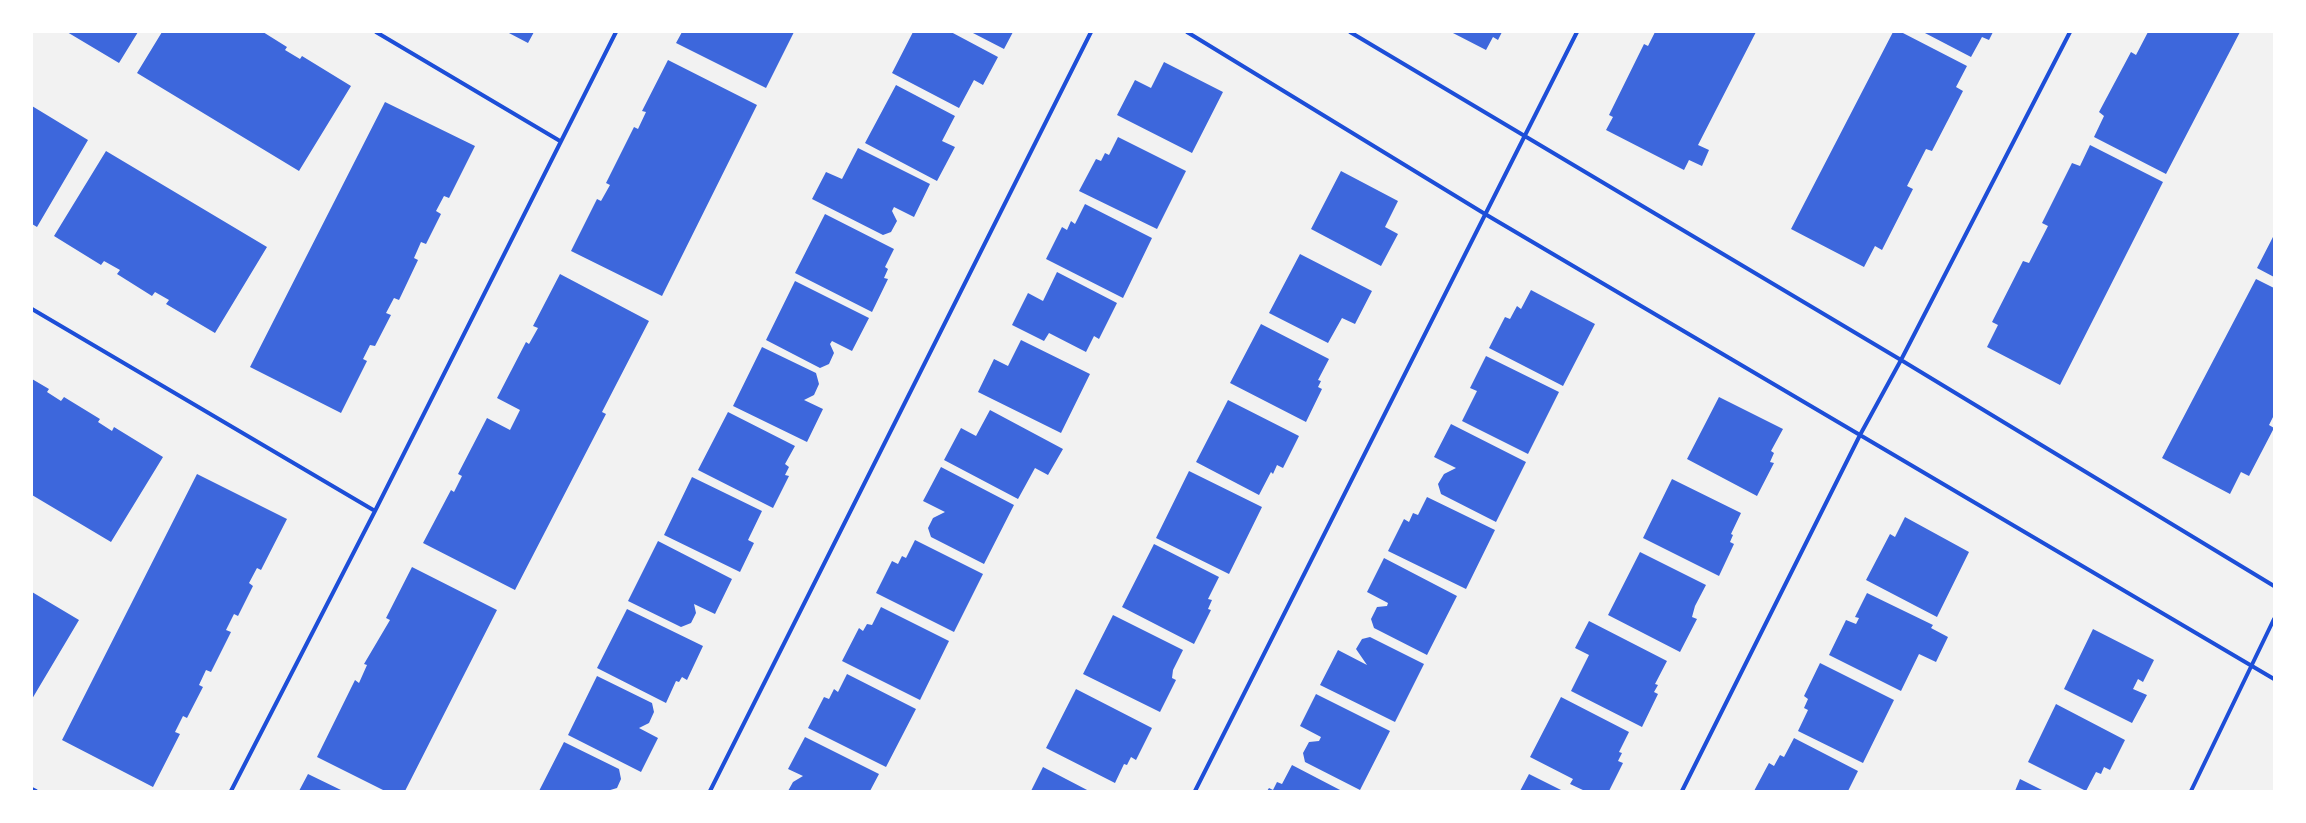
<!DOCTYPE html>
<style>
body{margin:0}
#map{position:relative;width:2306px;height:823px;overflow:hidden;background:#f2f2f2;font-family:Cabin,sans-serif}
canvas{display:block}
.frame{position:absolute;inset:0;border:33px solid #fff;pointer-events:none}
</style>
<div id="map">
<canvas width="2306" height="823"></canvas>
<div class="frame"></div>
</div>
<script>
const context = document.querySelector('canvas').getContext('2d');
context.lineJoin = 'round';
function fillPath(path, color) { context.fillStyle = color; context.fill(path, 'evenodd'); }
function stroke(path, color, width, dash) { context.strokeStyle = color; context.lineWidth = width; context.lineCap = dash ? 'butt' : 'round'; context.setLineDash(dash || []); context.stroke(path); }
const building = new Path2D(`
 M67,32H138L119,63Z
 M162,32H263L287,47L285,50L300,59L302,56L351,86L299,171L137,73Z
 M507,32H534L528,43Z
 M682,32H794L766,88L676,43Z
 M913,32H951L998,57L983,85L974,80L959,108L892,73Z
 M971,32H1013L1004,49Z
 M1451,32H1502L1498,40L1493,37L1486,50Z
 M1655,32H1756L1698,145L1709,150L1702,166L1689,160L1684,170L1606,130L1613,117L1609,115L1644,44L1648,46Z
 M1893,32H1901L1967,66L1956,87L1963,91L1932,151L1926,149L1907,186L1913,189L1882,250L1875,246L1864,267L1791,229Z
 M1923,32H1993L1989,40L1982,37L1971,57Z
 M2148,32H2240L2166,174L2094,137L2104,116L2099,112L2131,52L2136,55Z
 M668,60L757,105L662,296L571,251L597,199L601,201L610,185L606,183L634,127L638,129L646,112L642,111Z
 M1164,62L1223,92L1192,153L1117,115L1135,80L1151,88Z
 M896,85L955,116L942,141L955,147L937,181L865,143Z
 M385,102L475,146L449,198L444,196L436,211L441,214L426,244L421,242L414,258L418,260L399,300L394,298L386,313L391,315L375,346L370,345L363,359L367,361L341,413L250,367Z
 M32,106L88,140L37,227L32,224Z
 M1118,137L1186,171L1157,229L1079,191L1096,159L1101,161L1105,153L1109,155Z
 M2090,145L2163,182L2060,385L1987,347L1998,325L1992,322L2023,261L2029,263L2048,226L2042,223L2072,163L2080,166Z
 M858,148L930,184L914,217L894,207L892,211L897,221L891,232L883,235L812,199L826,172L842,179Z
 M106,151L267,247L215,333L166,304L169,300L155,292L152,296L117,274L120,270L104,261L101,265L54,236Z
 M1341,171L1398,201L1385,227L1398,234L1381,266L1311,229Z
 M1085,204L1152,238L1123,298L1046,259L1062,227L1067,230L1071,221L1075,224Z
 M825,214L894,249L885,267L888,269L884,278L888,279L872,312L795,273Z
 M2274,235V277L2257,268Z
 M1300,254L1372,291L1355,324L1342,318L1328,343L1269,313Z
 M1057,272L1117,303L1099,339L1094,336L1086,352L1049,333L1044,341L1012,325L1028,293L1043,301Z
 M560,274L649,321L602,412L606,414L515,590L423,543L451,490L454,492L462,476L458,474L487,418L510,430L520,410L497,398L526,342L529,344L538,328L533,326Z
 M2256,279L2274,288V415L2269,425L2274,428L2249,476L2241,472L2230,494L2162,458Z
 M795,281L869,318L852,351L832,341L830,344L834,353L829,364L820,368L766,340Z
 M1531,290L1595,324L1563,386L1489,348L1505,317L1510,319L1517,306L1521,309Z
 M1261,324L1329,359L1318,380L1321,381L1318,387L1322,389L1306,422L1230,383Z
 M1021,340L1090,374L1061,433L978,392L994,359L1008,366Z
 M762,347L816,373L819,384L814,395L804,400L823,409L807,442L733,406Z
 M1486,356L1559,392L1528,454L1462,421L1477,391L1470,388Z
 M32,379L49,389L47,392L61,401L64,397L100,419L98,422L112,431L114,427L163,457L111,542L32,495Z
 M1719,397L1783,429L1771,451L1774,453L1770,462L1774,463L1757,496L1687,459Z
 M1228,400L1299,436L1283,468L1277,465L1273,474L1271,472L1259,495L1196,462Z
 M990,410L1063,449L1048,475L1035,468L1018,499L944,460L961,428L976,436Z
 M728,412L795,446L785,464L789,467L785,475L789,476L773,508L698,470Z
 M1451,424L1526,462L1496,522L1441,494L1438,484L1444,474L1456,468L1434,457Z
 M941,467L1014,505L984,564L931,537L928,528L933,518L945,512L923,501Z
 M1189,471L1262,507L1229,574L1156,538Z
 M197,474L287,519L261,570L257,568L249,583L253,586L238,616L234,614L226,630L231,632L211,672L206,670L199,685L203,687L187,718L183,716L175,732L180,734L153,787L62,740Z
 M692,477L762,511L748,540L754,543L740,572L664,535Z
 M1672,479L1741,513L1731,534L1733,535L1730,542L1734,544L1719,576L1643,538Z
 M1427,497L1495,530L1466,589L1388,551L1404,519L1409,522L1413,513L1418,515Z
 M1905,517L1969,552L1937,617L1866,580L1890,534L1895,537Z
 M915,540L983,574L954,632L876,593L892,561L898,564L902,556L906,558Z
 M658,541L732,579L715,614L694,604L696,613L691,623L681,627L628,601Z
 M1154,544L1219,577L1208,599L1212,600L1208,609L1211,610L1194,644L1122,607Z
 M1640,552L1706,585L1695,606L1692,617L1697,619L1680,652L1608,615Z
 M1384,558L1457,596L1427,655L1374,628L1371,619L1377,607L1387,606L1388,603L1367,592Z
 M412,567L497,610L405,791H385L317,757L355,680L359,683L367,665L364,664L390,620L386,618Z
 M32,592L79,620L32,699Z
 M1867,593L1933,625L1931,628L1948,637L1936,662L1919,654L1901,691L1829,655L1846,620L1856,624L1859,618L1855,617Z
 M881,607L949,641L920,700L842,661L859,628L863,631L867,624L872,625Z
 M627,609L703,646L687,680L682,677L679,682L676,681L666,703L597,668Z
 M1113,615L1183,650L1173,670L1172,678L1176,680L1160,712L1083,674Z
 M1589,621L1667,661L1655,684L1658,685L1654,692L1658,694L1642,727L1571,691L1589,655L1575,648Z
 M2093,629L2154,660L2143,682L2138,679L2133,689L2147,695L2132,723L2064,689Z
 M1370,637L1424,664L1395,722L1320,685L1338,650L1367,665L1356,649L1362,639Z
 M1820,663L1894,700L1863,763L1798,731L1808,710L1804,708L1808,699L1804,696Z
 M847,674L916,709L886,767L808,728L824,697L829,699L834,689L838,692Z
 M597,676L652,703L654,712L649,723L639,728L658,738L641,772L568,735Z
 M1076,689L1152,728L1136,760L1131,757L1127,765L1124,764L1115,783L1046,748Z
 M1316,694L1390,731L1360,790L1305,762L1303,753L1309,742L1319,741L1321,737L1300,726Z
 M1561,697L1629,732L1619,752L1622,753L1618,761L1623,763L1609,791H1585L1570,784L1573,779L1530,757Z
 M2056,704L2125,740L2110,770L2104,767L2101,774L2096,772L2086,791L2028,762Z
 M805,737L879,774L870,791H788L793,782L803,776L788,769Z
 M1794,738L1858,771L1848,791H1754L1769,763L1774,766L1780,755L1784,757Z
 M564,742L619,769L621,779L617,788L607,791H539Z
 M1292,765L1342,791H1267L1269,788L1273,790L1277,782L1282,784Z
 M1043,767L1089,791H1031Z
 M308,774L343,791H299Z
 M1529,774L1563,791H1520Z
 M2020,779L2044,791H2015Z`);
const minor = new Path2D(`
 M376,32L560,141
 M1187,32L1485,214L2274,679
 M1350,32L1901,360L2274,586
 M32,309L375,511
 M32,789L36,791
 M231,791L375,511L616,32
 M710,791L1091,32
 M1195,791L1577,32
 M1682,791L1860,435L1901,360L2070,32
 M2191,791L2274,619`);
fillPath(building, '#3d67dc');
stroke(minor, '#1d4ed8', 4);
</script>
